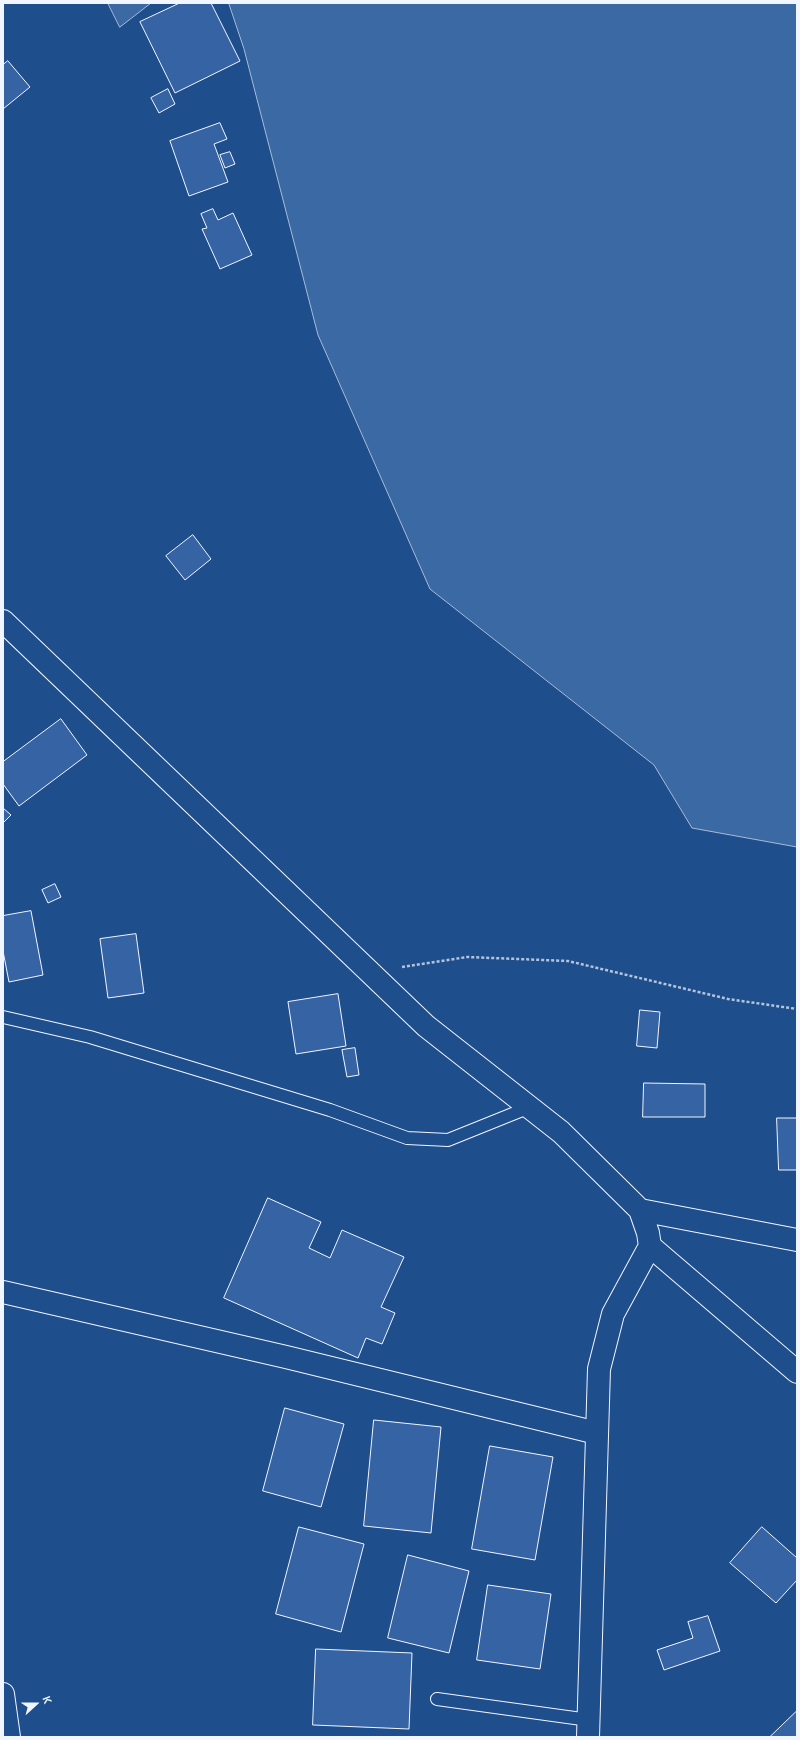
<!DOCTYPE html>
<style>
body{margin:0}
#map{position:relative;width:800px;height:1740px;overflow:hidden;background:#1f4e8c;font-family:Cabin,sans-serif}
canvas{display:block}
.frame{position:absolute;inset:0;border:4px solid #f2f6ff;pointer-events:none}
.north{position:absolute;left:16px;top:1684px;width:40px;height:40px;-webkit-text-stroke:3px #1f4e8c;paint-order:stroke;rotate:69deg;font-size:11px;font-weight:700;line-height:16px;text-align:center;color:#f2f6ff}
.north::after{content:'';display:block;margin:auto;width:14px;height:18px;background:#f2f6ff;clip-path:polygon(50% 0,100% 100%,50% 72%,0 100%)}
</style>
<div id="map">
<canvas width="800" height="1740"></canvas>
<div class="frame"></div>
<div class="north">K</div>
</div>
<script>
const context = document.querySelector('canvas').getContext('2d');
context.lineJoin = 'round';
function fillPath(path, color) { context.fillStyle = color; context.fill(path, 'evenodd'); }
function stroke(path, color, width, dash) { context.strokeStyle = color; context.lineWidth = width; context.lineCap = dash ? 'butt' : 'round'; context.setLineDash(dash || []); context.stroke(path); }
const water = new Path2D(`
 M108,3H151L120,27Z
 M229,3H797V847L692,828L654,765L430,589L318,335L244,49Z`);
const building = new Path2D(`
 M180,3H211L240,61L175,93L140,22Z
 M8,61L30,87L3,109V65Z
 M168,89L175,104L159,113L151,98Z
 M220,123L227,139L214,144L228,182L189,196L170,141Z
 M230,152L235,164L225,168L220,155Z
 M213,209L218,220L233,213L252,255L220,269L202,229L207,228L201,214Z
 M193,535L211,559L185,580L166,556Z
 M61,719L87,755L19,806L3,784V762Z
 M3,808L11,815L3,823Z
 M55,884L61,897L48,903L42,890Z
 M31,911L43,975L9,982L3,951V916Z
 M136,934L144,993L108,998L100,939Z
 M338,994L346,1046L296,1054L288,1002Z
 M640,1010L660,1012L657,1048L637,1046Z
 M355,1048L359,1075L347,1077L342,1050Z
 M644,1083L705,1084V1117H643Z
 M777,1118H797V1170H779Z
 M268,1198L321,1222L309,1248L330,1258L342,1230L404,1257L381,1307L395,1313L382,1344L366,1338L358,1358L224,1298Z
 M285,1408L344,1424L321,1507L263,1491Z
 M374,1420L441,1427L431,1533L364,1526Z
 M490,1446L553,1457L535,1560L472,1549Z
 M299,1527L364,1544L341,1632L276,1614Z
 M762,1527L797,1558V1580L776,1603L730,1563Z
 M408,1555L469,1571L449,1653L388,1638Z
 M488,1585L551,1594L540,1669L477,1660Z
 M708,1616L720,1651L664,1670L657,1650L693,1638L688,1622Z
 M316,1649L412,1653L409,1729L313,1725Z
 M797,1711V1737H770Z`);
const path = new Path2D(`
 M402,967L467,957L568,961L728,999L797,1009`);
const service = new Path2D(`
 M3,1017L90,1037L330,1110L407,1138L448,1140L530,1107
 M437,1699L589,1720`);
const minor = new Path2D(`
 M650,1246L797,1372
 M3,1292L286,1357L597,1433
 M3,1694L9,1737`);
const tertiary = new Path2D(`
 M3,621L426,1026L561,1132L640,1210L797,1240
 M588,1737L599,1369L613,1314L650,1246L648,1233L640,1210`);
fillPath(water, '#3b69a3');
stroke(water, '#a8bbd7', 1);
fillPath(building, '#3563a3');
stroke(building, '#f2f6ff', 1);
stroke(service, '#f2f6ff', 14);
stroke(minor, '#f2f6ff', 24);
stroke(tertiary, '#f2f6ff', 24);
stroke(path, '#b3c4dc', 2.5, [3, 2]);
stroke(service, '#1f4e8c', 12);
stroke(minor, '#1f4e8c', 22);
stroke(tertiary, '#1f4e8c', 22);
</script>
